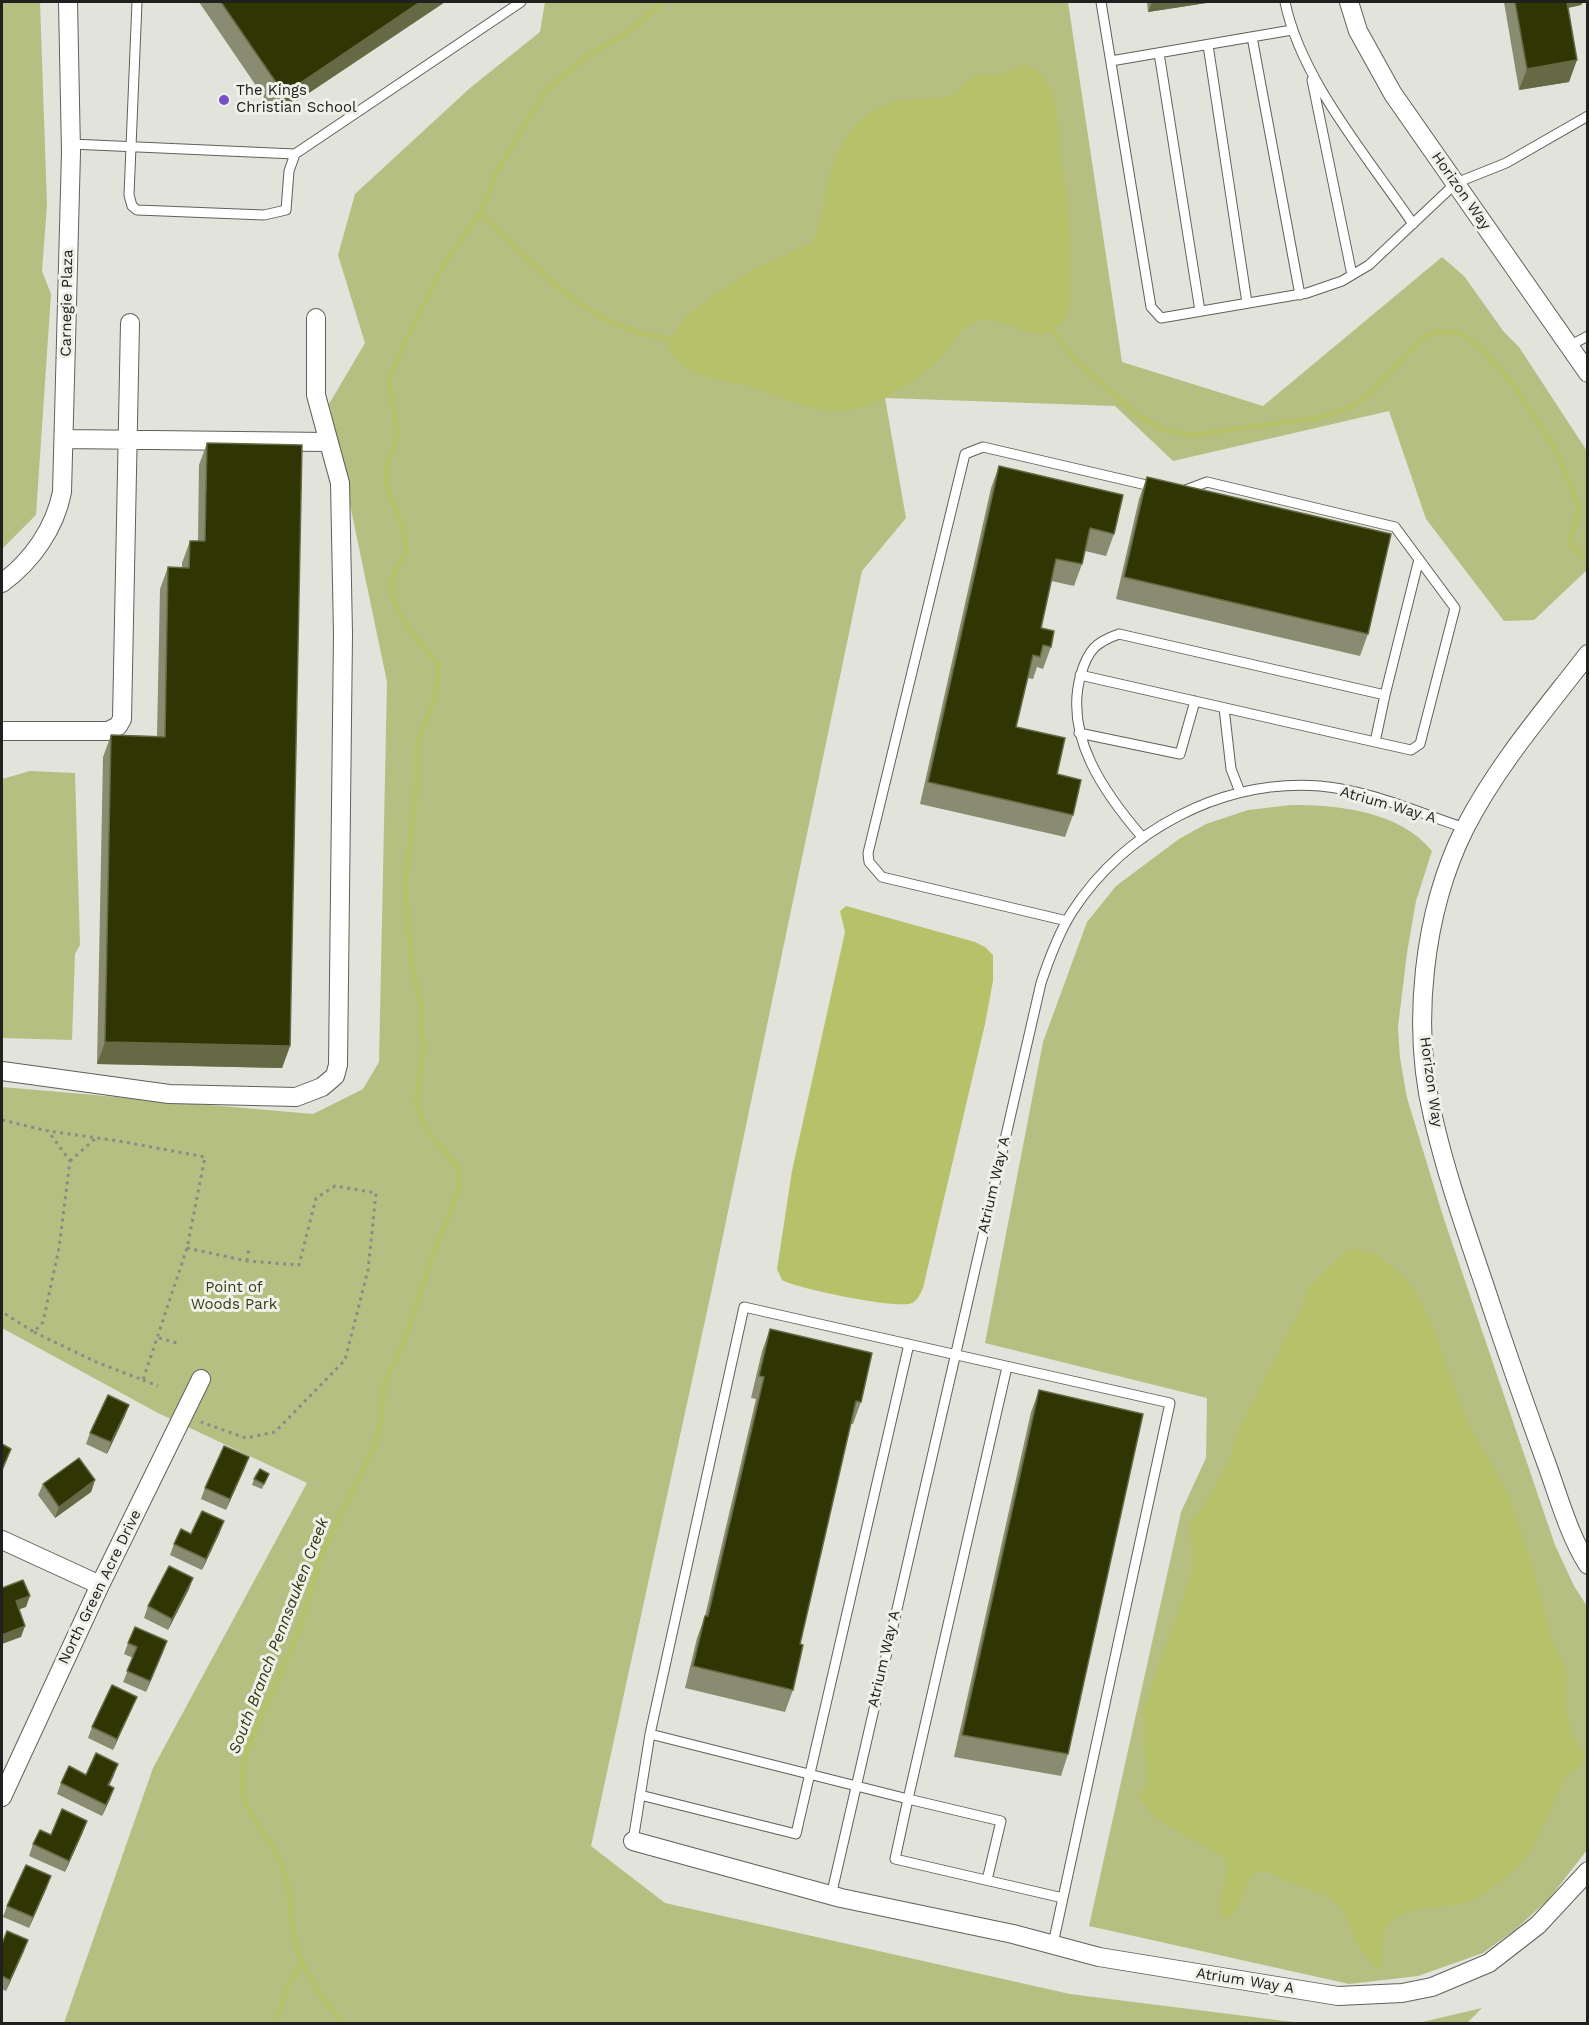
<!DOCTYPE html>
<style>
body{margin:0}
#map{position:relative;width:1589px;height:2025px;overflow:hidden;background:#e2e3db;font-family:"Work Sans",sans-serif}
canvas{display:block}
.frame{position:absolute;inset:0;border:3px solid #20211e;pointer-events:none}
</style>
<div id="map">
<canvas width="1589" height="2025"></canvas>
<div class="frame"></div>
</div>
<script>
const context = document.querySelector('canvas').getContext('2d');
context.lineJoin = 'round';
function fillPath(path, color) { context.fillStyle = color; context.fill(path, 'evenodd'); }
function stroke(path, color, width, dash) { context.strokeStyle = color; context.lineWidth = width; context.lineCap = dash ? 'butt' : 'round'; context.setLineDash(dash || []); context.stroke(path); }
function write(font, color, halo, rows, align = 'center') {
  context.font = font + ' "Work Sans",sans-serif'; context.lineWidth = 6; context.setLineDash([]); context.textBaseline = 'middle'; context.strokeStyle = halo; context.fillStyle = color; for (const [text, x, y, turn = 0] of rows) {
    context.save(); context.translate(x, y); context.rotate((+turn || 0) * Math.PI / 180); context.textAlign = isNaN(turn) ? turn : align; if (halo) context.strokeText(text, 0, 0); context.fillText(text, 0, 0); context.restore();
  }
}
const green = new Path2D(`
 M2,2H40L47,205L42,271L51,294L36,515L2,549Z
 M545,2H1068L1122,362L1263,406L1442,257L1464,276L1504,332L1519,347L1587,451V570L1534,620L1504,621L1426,519L1389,411L1173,461L1115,406L885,398L906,518L862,571L711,1293L591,1846L665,1903L1070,1994L1301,2023H64L153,1768L307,1483L158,1413L2,1328V1087L313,1114L363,1089L379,1062L387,682L329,404L365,343L338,255L355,194L470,88L540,32Z
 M30,771L75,773L80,945L75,954L72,1040L2,1038V779Z
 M1291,805C1338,805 1400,811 1432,851L1416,901L1407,953L1398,1027L1400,1058L1407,1098L1443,1216L1555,1545L1574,1586L1587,1606V1850L1549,1899L1516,1929L1483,1953L1418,1976L1349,1984L1089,1926L1181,1512L1206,1458L1207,1398L985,1343L1043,1042L1087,922L1116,886L1179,839L1206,824L1248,810Z
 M1482,2008L1467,2023H1418Z`);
const water = new Path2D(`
 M1023,65C1053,68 1059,115 1059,140C1060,160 1065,179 1067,199C1070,224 1070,250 1070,276C1070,290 1073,308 1064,320C1039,356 1003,308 972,323C957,330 947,355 932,366C897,393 859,420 813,408C785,401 759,387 730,382C710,379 671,368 668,344L684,318L717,293L756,268L811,243C825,222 823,191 832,168C842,137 864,108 897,101C913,98 931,101 948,96C961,92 966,80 976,74L998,76Z
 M846,906L975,942L985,947L993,955V981L985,1024L923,1288C920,1294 918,1300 912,1303C899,1310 795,1288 782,1280L777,1269L792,1171L845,932L840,911Z
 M1356,1249L1376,1254L1404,1277L1413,1288L1431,1322L1467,1421L1508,1493L1534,1570L1551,1637L1567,1672L1566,1713L1574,1739L1585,1754L1580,1767L1567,1774L1532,1850C1516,1870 1496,1889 1472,1900C1448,1911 1405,1902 1388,1925C1381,1935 1383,1953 1382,1966L1376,1968L1356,1943L1345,1913L1328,1896L1288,1882L1267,1871C1237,1870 1249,1915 1224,1919C1211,1903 1232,1877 1225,1858L1156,1819L1139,1797L1147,1783L1143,1710L1191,1575L1193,1552L1189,1529L1191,1521L1204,1505L1229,1460L1239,1428L1303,1305L1308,1288L1332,1264L1348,1251Z`);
const stream = new Path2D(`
 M480,213C541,269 587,332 675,339
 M1049,326L1075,360L1140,417L1167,431L1194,435L1321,417L1351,407L1373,390L1422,338L1435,332L1460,333L1477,344L1513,384L1554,447L1578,504L1577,517L1569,543L1588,562
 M275,2024L287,1987L301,1963
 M343,2024C323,1998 302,1973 295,1941C289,1915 292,1889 281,1864C261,1818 230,1810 247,1750L299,1631L322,1553L374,1447L381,1421L384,1384L403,1344L432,1256L459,1190L458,1167L427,1131L416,1104L424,1044L421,1028L422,1008L412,967L407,917L406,878L417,781V746L435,696L439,672L438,664C421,644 391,614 392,586C392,573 401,561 407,551L403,528L386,483L387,464L393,450L397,432L389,380L403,346L445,262L480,213L496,173L544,93L585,57L627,33L663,2`);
const path = new Path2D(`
 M2,1120L48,1131L70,1161L59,1248L43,1322L34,1332L2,1312
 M70,1161L96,1138
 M187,1248L247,1261L299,1265L316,1198L335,1186L376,1193L368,1270L345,1360L275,1432L246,1438L201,1422
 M247,1261L249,1248
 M34,1332L96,1362L143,1380L187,1248L205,1157L119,1141L48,1131
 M159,1338L177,1343
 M143,1380L158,1386`);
const lane = new Path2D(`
 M137,2L129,195L132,206L137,210L264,215L286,210L289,171L295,154L521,2
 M1101,2L1151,307L1161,318L1307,293L1342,281L1369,265L1456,183L1506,163L1588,116
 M1285,2C1301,80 1368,157 1413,224
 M1252,37L1300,295
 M1208,45L1247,303
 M1159,53L1200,311
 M1111,61L1292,30
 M1312,80L1352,275
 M71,144L295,154
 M1569,346L1588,336
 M1183,491L1207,482L1395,527L1455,608L1420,744L1411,750L1375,742
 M1080,675L1375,742L1385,695L1119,634C1096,642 1088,650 1081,674C1063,735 1104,793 1143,838
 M1385,695L1419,559
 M1224,708L1231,769L1240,792
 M1079,733L1180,754L1195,701
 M1067,921L882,877L869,862L868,853L965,454L983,447L1155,487
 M650,1734L744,1307L1170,1403L1053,1944
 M640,1795L796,1834L909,1344
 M633,1841L650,1734L908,1799L1007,1367
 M987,1880L1001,1821L908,1799L895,1859L1063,1898
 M831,1896L1041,983C1049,959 1058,934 1072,912C1125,830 1222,779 1320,786C1369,790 1419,813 1465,828`);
const street = new Path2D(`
 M1349,2L1358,31L1393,94L1588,373
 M64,439L327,442
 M2,583C32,561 55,528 62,492L71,152L68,2
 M1588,654C1545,710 1497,765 1465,828C1423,912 1411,1026 1433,1117C1448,1183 1472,1247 1493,1311C1510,1362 1528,1413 1547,1465C1559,1498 1569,1535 1588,1565
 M2,731H108L118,726L122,719L130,323
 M2,1071L169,1094L296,1097L322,1087L335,1076L338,1065L343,634L340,483L316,395V318
 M2,1540L100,1585
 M2,1797L100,1585L201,1379
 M633,1841L841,1898L1013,1934L1099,1957L1338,1996L1402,1993L1432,1987L1489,1963L1538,1925L1588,1871`);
const wall = new Path2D(`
 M199,2H445L276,115Z
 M1147,2H1213L1148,12Z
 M1504,2H1583L1581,5L1568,8L1569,82L1519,90Z
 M207,443L290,1046L282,1068L97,1064L103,757L111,735L157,736L160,589L168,567L182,568V563L190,541H198L199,465Z
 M999,466L1114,534L1106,556L1085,551L1082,564L1074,586L1051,581L1041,628L1051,647L1043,669L1037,667L1033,679L1027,678L1016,727L1057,774L1073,815L1065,837L920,804L991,488Z
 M1147,477L1368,634L1360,656L1116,599L1139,499Z
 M770,1329L861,1402L853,1424H851L800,1644L793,1690L785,1712L685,1688L697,1638L705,1616L756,1399L751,1398L762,1351Z
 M1039,1390L1068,1754L1061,1776L954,1757L1031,1412Z
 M129,1405L107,1454L86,1444L90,1433Z
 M249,1457L226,1510L201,1499L205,1488Z
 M269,1474L262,1489L252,1485L254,1479Z
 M95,1480L91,1492L55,1518L38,1495L43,1484Z
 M220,1532L202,1570L170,1555L174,1544L191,1534Z
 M193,1578L189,1589L168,1630L144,1618L148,1606Z
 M128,1643L163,1652L146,1692L123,1682L133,1658L124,1654Z
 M132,1708L113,1750L88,1738L92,1727Z
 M86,1775H114L109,1786L110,1799L102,1816L57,1794L61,1783Z
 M83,1832L65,1872L29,1856L33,1844Z
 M47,1887L29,1928L3,1917L7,1906Z
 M2,1944L24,1951L6,1991L2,1989Z`);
const shadedWall = new Path2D(`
 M420,2H445L276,115L284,94Z
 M1152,2H1213L1148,12Z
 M1559,2H1583L1581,5L1557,10Z
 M1577,60L1569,82L1519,90L1527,69Z
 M105,1042L290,1046L282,1068L97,1064Z
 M129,1405L125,1416L107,1454L111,1442Z
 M11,1449L7,1460L2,1472V1469Z
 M249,1457L245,1468L226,1510L230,1499Z
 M95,1480L91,1492L55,1518L59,1507Z
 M224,1521L220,1532L202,1570L206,1559Z
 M193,1578L189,1589L168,1630L172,1619Z
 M30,1596L26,1607L12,1612L16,1601Z
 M25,1626L21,1637L2,1644V1635Z
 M167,1641L163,1652L146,1692L150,1681Z
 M137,1697L132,1708L113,1750L117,1739Z
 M118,1764L114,1775L104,1796L108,1785Z
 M114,1788L110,1799L102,1816L106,1805Z
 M87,1821L83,1832L65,1872L69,1861Z
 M51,1876L47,1887L29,1928L33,1917Z
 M28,1940L24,1951L6,1991L10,1980Z`);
const building = new Path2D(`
 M221,2H420L284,94Z
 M1515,2H1567L1577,60L1527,69Z
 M207,443L302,445L290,1046L105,1042L111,735L165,737L168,567L189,568L190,541H205Z
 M999,466L1123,495L1114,534L1090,528L1082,564L1056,559L1041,628L1054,631L1051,647L1043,645L1040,657L1033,655L1016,727L1065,738L1057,774L1081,780L1073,815L928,782Z
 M1147,477L1391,534L1368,634L1124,577Z
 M770,1329L872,1353L861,1402L856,1401L800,1644L803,1645L793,1690L693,1666L705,1616H708L764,1377L759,1376Z
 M1039,1390L1143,1414L1068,1754L962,1735Z
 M108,1395L129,1405L111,1442L90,1433Z
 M2,1444L11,1449L2,1469Z
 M224,1446L249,1457L230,1499L205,1488Z
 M79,1458L95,1480L59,1507L43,1484Z
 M260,1469L269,1474L264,1484L254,1479Z
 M202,1511L224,1521L206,1559L174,1544L181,1529L191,1534Z
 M169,1566L193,1578L172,1619L148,1606Z
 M23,1580L30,1596L16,1601L25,1626L2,1635V1588Z
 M135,1627L167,1641L150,1681L127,1671L137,1647L128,1643Z
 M112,1685L137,1697L117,1739L92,1727Z
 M96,1753L118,1764L108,1785L114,1788L106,1805L61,1783L69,1766L86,1775Z
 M62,1809L87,1821L69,1861L33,1844L40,1830L51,1835Z
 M26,1865L51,1876L33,1917L7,1906Z
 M7,1931L28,1940L10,1980L2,1976V1944Z`);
const markers = [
 [224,100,6,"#774fc7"]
];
const poiNames = [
 ["The Kings",236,91],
 ["Christian School",236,108]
];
const streetNames = [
 ["Horizon Way",1461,191,55],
 ["Carnegie Plaza",67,303,-89],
 ["Atrium Way A",1388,805,16],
 ["Horizon Way",1431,1082,82],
 ["Atrium Way A",994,1185,-77],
 ["North Green Acre Drive",100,1587,-64],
 ["Atrium Way A",884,1659,-77],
 ["Atrium Way A",1245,1981,9]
];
const parkNames = [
 ["Point of",234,1288],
 ["Woods Park",234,1305]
];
const waterNames = [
 ["South Branch Pennsauken Creek",279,1636,-69]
];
fillPath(green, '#b6bf82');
fillPath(water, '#b6c16a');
stroke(stream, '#b6c16a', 5);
stroke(lane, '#60615a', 11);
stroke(street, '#60615a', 20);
stroke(path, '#8b8c86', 3, [3, 4.5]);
stroke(lane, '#fff', 9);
stroke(street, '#fff', 18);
fillPath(wall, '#898c70');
fillPath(shadedWall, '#656944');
fillPath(building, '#303504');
stroke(building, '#656944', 1.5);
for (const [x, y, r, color] of markers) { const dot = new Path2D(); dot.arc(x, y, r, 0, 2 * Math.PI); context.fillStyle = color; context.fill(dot); stroke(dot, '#eff1e9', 2); }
write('15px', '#20211e', '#eff1e9', poiNames, 'left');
write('15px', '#20211e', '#eff1e9', streetNames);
write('15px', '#363b16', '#eff1e9', parkNames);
write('italic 16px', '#323611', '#eff1e9', waterNames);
</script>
